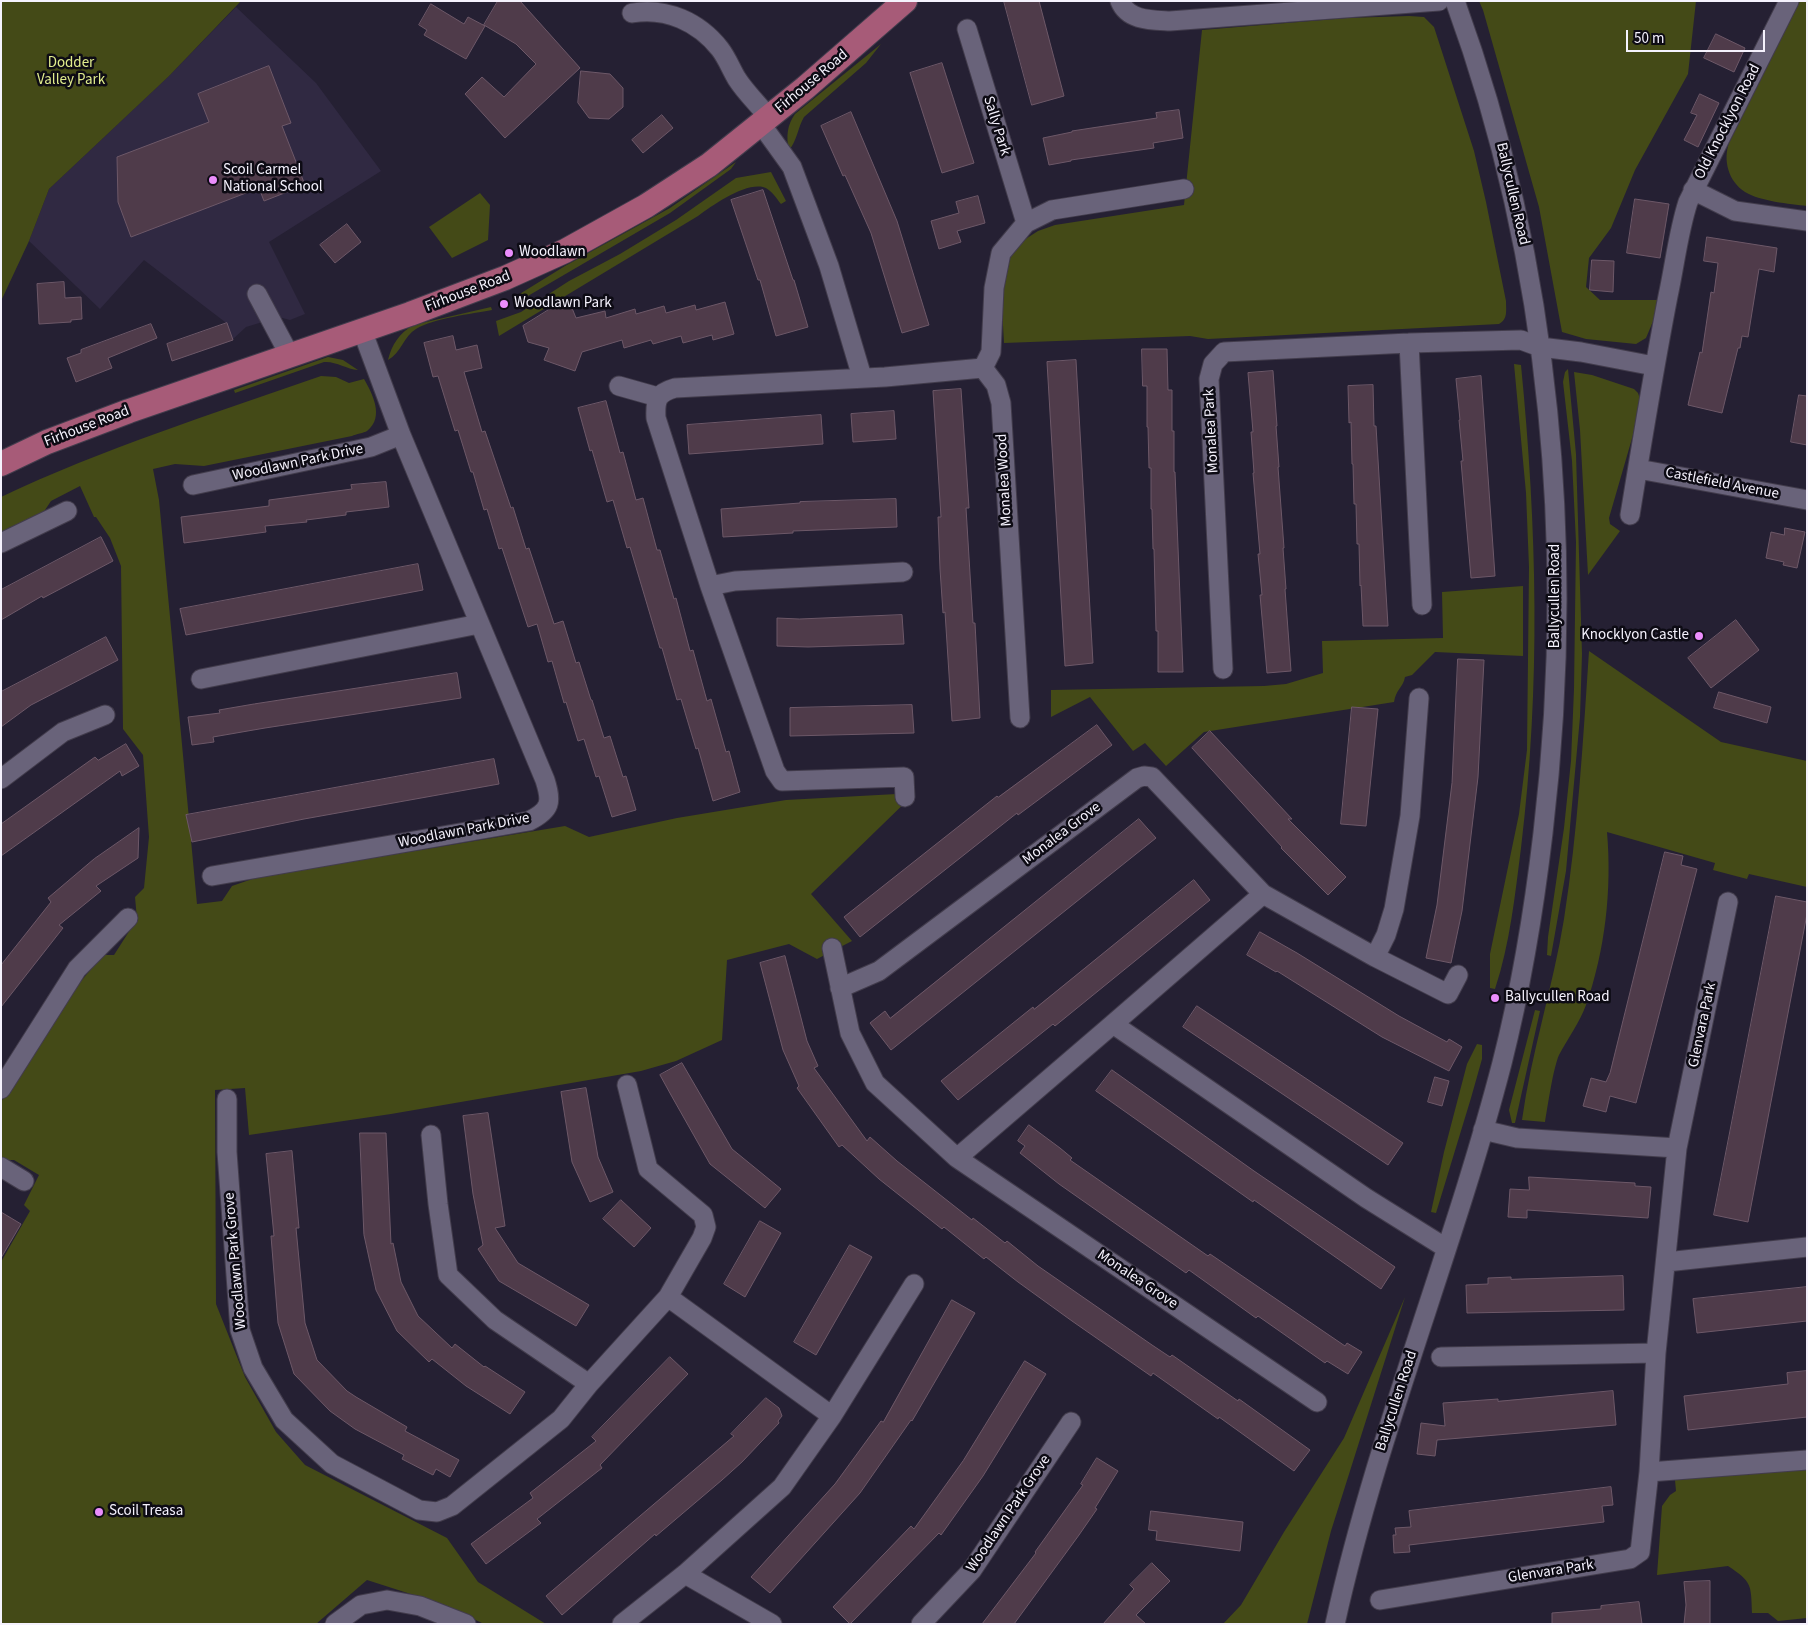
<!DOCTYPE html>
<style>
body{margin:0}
#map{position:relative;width:1808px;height:1625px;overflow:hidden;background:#252033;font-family:"Source Sans 3",sans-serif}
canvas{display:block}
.frame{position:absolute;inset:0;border:2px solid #f5f2fd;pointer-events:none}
.scale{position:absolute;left:1626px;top:30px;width:139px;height:22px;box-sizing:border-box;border:2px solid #f5f2fd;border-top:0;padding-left:6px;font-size:15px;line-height:18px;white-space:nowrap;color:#f5f2fd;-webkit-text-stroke:4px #0d0b14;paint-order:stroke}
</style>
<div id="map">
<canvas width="1808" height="1625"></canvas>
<div class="frame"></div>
<div class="scale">50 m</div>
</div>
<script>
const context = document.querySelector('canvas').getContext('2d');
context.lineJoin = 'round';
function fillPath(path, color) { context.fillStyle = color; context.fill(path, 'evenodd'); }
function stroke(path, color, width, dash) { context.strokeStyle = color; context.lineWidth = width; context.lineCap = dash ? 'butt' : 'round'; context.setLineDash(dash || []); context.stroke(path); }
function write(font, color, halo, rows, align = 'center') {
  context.font = font + ' "Source Sans 3",sans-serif'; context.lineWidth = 5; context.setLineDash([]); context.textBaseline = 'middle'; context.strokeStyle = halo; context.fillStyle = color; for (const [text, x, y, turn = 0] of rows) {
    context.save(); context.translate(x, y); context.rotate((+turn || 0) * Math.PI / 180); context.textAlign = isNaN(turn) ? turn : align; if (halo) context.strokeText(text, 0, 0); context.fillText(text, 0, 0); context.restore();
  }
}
const built = new Path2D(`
 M236,7L316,83L381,171L269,242L305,314L290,320L279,317L246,327L232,340L225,322L144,260L100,309L29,241L49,189L169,76Z`);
const green = new Path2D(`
 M1,1H241L169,76L49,189L29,241L1,301Z
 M1479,1H1696L1688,74L1635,170L1611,228L1589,258L1586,287L1600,300H1662L1646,338L1636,344L1586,339L1562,332L1539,207L1483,10Z
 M1800,1H1807V206C1790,204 1759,201 1745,192C1728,181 1723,160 1729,143Z
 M1409,16L1424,17L1434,27L1474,151L1486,202L1506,301C1506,311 1508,319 1499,324L1208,339L1190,336L1004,343L1001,291L1006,260L1024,240L1038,231L1055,225L1184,205L1202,30L1347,18Z
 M881,44L866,63L804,117C798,127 797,141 789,150C786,137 787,125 795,114Z
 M736,162L731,169L670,213L521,300L518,295L565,266L670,208Z
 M771,172L786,201L781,204C776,198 771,189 763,187C744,183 713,205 698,216L499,336L496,321L521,312L569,281L620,254L676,220L736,178Z
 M480,193L490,205L488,240L452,258L429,227Z
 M491,307L492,310C472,314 434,318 416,329C404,336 401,353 388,360C392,344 399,334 413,325Z
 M328,357L343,360L358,370C346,369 336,361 324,362L235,393L234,390Z
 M1514,364L1521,365C1537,528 1541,685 1521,848C1515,895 1510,944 1495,989L1490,988V954L1519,814L1527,750L1529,567L1526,493Z
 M1568,369L1576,454L1582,654L1580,717L1566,871L1551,956L1547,955L1548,937L1564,828L1571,761L1574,689L1576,542L1572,461L1563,382L1565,372Z
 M1574,372L1592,375L1634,389L1638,393L1640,399L1633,435L1609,518L1610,524L1620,531L1588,575L1580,430Z
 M321,376L336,377L349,383L364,379C372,393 385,417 367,431C364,433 356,434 352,436L204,466L175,464L153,469L159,500L197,904L222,901L232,886L258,877L565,826L589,837L677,818L786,800L915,793L811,894L852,941L817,959L789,944L727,960L722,1040L676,1061L641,1071L391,1114L249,1135L245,1088L215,1090L216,1304L245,1377L276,1432L305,1465L447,1538L478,1582L546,1624H484L445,1605L367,1580L316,1624H1V1262L30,1211L24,1205L39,1175L14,1160H4L1,1158V1102L18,1073L76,987L103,955H114L137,919L135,897L144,888L149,837L143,755L123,729L121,566L110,538L96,517H94L80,486L51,501L45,510L39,515L1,534V497C104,448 213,414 321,376Z
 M1523,586V656L1435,652L1412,675L1405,677C1403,688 1396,689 1394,702L1204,732L1166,766L1145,743L1133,751L1090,697L1051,717V690L1264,686L1286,684L1323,673L1322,641L1443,638L1442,592Z
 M1589,651L1721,742L1807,761V887L1749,874L1747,879L1713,870L1715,863L1607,832C1612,890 1605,950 1586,1005C1580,1022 1568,1038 1559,1055C1553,1069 1548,1105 1545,1122L1522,1120C1531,1053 1553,987 1564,919C1578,830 1583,741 1589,651Z
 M1535,1010L1540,1011L1515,1123H1512L1509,1110Z
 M1477,1044L1482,1045V1059L1471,1098L1436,1213L1431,1212L1444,1152L1467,1064Z
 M1405,1297L1331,1531L1307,1624H1223L1241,1605L1284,1532L1344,1438Z
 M1807,1468V1618L1778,1621L1768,1613H1752C1751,1584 1752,1582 1728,1566L1657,1575L1662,1506L1670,1495L1676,1491L1675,1480Z`);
const building = new Path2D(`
 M498,1H520L580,68L505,138L465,94L482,77L504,97L536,64L516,44L484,25Z
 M1004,1H1039L1064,96L1032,105Z
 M431,4L464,24L468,17L485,26L466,59L424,35L427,30L419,25Z
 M1716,34L1745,48L1734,72L1704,58Z
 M942,63L974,163L942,173L910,73Z
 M269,66L291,123L282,126L305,185L264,201L259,188L131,237L118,202L117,157L209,122L198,94Z
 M581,71L610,74L623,88V107L609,119L589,118L578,103Z
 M1700,94L1719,103L1698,147L1684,140L1697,115L1691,113Z
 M1179,110L1183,138L1153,143L1154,148L1071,160V161L1049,165L1043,138L1072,132V131L1157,118L1156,113Z
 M851,112L897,221L929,325L902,333L871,233L845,175L843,176L821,126Z
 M662,115L673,128L643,153L632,140Z
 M763,190L793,280H794L808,327L776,336L760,280H758L731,200Z
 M978,196L985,223L957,231L961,242L939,249L931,221L959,213L956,202Z
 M1635,199L1669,204L1660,258L1627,253Z
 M347,224L361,242L335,263L320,245Z
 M1707,237L1777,248L1774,272L1759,269L1748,337L1742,336L1740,348H1738L1722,413L1688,405L1700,352L1702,353L1711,292L1714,293L1718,263L1704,261Z
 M1592,260L1614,261L1613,292L1590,290Z
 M64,282L65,298L81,297L82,319L71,320V322L39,324L37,284Z
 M568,298L576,318L605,311L606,318L635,309L636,314L664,306L666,313L695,305L696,310L725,302L734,334L713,340L712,335L683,343L681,336L653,344L651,340L624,348L622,340L582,352L575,371L544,360L549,348L528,342L523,326Z
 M227,323L233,340L172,361L167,344Z
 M151,324L157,338L108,358L112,368L76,382L67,358L81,353V350Z
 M453,336L456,350L477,345L482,368L464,372L482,432L485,431L511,508L513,507L526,549L529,548L554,624L563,621L576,663L579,662L591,700H592L604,738L610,736L623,777L626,776L636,810L612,817L599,776L596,777L584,739L578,741L566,702L564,703L552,661L548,662L537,624L528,627L502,548L499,549L487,509L484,510L473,472H471L458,430L455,431L438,376L433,377L424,343Z
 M1142,349H1167L1168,390H1172V431H1174V472H1175L1183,672H1158V631H1156L1154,549H1153L1152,509H1151V468H1149L1148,427H1147V386H1143Z
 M1076,360L1093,663L1065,666L1047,362Z
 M1273,371L1277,426H1276L1279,467H1278L1284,548H1283L1286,589H1285L1291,671L1267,673L1260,595H1262L1258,554H1260L1253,473H1254L1251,432H1253L1248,373Z
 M1481,376L1495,576L1471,578L1461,461H1463L1459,420H1460L1456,379Z
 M1373,385L1374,426H1376L1388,626H1363L1361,585L1360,586L1359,544H1357L1356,504H1354L1353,464H1352L1351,422L1349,423L1348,386Z
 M961,389L969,508H966L973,623H975L980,718L952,721L945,612L943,613L940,569L938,517H941L933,391Z
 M1799,395L1807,396V445L1791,442Z
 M606,401L620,453L623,452L636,500L643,498L657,550H660L674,599L676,598L690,651L693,650L707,701L711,699L726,752L729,751L740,792L713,801L698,748L696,749L681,699L677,700L662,648H660L630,547L627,548L613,500L607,502L592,450L590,451L578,408Z
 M894,411L896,439L853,442L851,414Z
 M821,415L823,444L689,454L687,425Z
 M386,482L389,507L346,512V515L306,520L307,522L265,526L266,532L184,543L181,517L269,506V500L352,489L351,485Z
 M896,499L897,527L793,531V533L723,537L721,509L800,503V502Z
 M1785,528L1805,532L1797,568L1783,565L1784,562L1766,558L1771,532L1784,535Z
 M101,537L113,561L43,598L42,596L1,620V590Z
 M418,564L423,590L186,635L180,609Z
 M902,615L904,644L808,647L777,646V618L799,619Z
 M1736,620L1759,650L1711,688L1688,658Z
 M106,637L118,660L31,705L1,727V692Z
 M1458,659L1484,660L1478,777L1462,911L1451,963L1426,958L1437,905L1452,783Z
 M457,673L461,698L265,728L213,737L214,742L192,745L188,717L220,713L219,710L254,704Z
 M1719,692L1771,707L1767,723L1714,708Z
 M912,705L914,733L790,736V708Z
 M1352,707L1378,709L1366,826L1341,824Z
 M1097,725L1112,745L1018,815L1017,813L860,937L844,917L997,796L998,797Z
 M1210,731L1292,819H1288L1346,877L1328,895L1281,848L1282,847L1192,748Z
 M126,744L139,766L122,776L120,771L1,856V824L95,757L98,760Z
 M494,759L499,784L304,819L192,842L186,815Z
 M1139,819L1156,838L891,1050L870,1023L885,1011L890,1018Z
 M139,828L138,858L96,886L101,891L59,925L63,928L1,1007V965L51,902L48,898L94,859Z
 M1665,852L1683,856L1681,865L1697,869L1636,1103L1610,1096L1606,1112L1583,1106L1591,1078L1606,1082L1610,1073Z
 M1194,880L1210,900L1055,1026L1053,1024L958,1100L941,1081L1033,1007L1034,1009Z
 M1776,896L1807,902V914L1748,1222L1714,1215Z
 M1260,932L1297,953L1399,1016L1447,1042L1449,1039L1462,1047L1449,1071L1382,1037L1277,971L1276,972L1247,955Z
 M785,956L807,1041L818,1066L814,1068L867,1141L870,1137L897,1161L972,1220L973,1218L1005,1243L1007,1241L1038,1266L1152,1345L1170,1357L1172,1355L1238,1401L1239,1399L1310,1450L1294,1471L1219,1417L1218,1419L1153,1373L1151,1376L1072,1321L1018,1282L986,1257L984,1259L944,1227L942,1229L879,1179L842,1145L839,1147L797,1088L799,1086L783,1050L760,963Z
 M1197,1006L1403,1143L1388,1165L1183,1027Z
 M682,1063L732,1149L781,1189L765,1208L710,1164L671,1095L660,1075Z
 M1112,1070L1254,1171L1395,1267L1381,1289L1254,1200L1253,1202L1096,1091Z
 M1435,1077L1449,1081L1442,1106L1428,1102Z
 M586,1088L598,1157L613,1192L590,1202L572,1162L561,1092Z
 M488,1113L505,1226L495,1228L518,1263L589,1305L576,1326L499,1281L478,1249L483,1245L473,1194L463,1116Z
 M1029,1125L1060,1148L1072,1158L1070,1160L1208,1256L1210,1254L1345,1346L1347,1343L1362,1352L1348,1374L1327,1361L1325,1363L1258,1316L1256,1318L1189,1270L1186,1273L1059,1184L1020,1153L1025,1146L1018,1141Z
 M360,1133H386L391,1244L393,1243L401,1282L418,1316L452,1348L455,1344L484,1367L485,1366L525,1392L510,1414L466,1386L432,1359L429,1362L397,1331L376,1290L364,1235Z
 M292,1151L299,1228H296L305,1323L317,1360L347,1391L356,1397L407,1427L405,1431L459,1460L450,1477L436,1469L433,1475L402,1459L404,1455L355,1429L330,1411L294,1374L278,1323L271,1236H274L266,1154Z
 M1529,1177L1635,1183V1186L1651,1187L1648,1218L1527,1210V1218L1508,1217L1510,1189L1529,1190Z
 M621,1200L651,1228L634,1247L603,1219Z
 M1,1212L21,1224L1,1258Z
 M760,1221L781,1233L745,1297L724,1284Z
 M850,1245L872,1257L816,1355L794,1342Z
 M1623,1276L1624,1310L1467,1313L1466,1285L1488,1284V1278L1511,1277V1279Z
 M1807,1287V1321L1697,1333L1693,1299Z
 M952,1300L975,1313L912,1421L911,1420L860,1493L770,1593L751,1577L835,1484L881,1421L883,1422Z
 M670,1357L688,1374L600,1465L602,1468L537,1519L541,1523L486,1564L471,1544L533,1498L530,1493L596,1441L592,1437Z
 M1025,1361L1046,1374L983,1476L941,1535L939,1533L850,1624L833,1607L911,1526L914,1529L963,1461Z
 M1807,1371V1417L1688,1430L1684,1396L1788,1384L1787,1373Z
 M1613,1391L1616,1425L1437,1440L1435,1456L1417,1454L1421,1423L1445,1426L1443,1403L1498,1399V1401Z
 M766,1398L779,1408L782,1416L778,1421L779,1423L742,1462L722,1480L656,1536L655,1534L562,1615L546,1596L734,1436L731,1434Z
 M1097,1458L1118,1471L1095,1508L1097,1509L1079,1535L1014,1624H982L1036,1553L1035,1552L1083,1485L1081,1484Z
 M1611,1487L1613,1505L1602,1506L1604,1522L1409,1545L1410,1552L1394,1553L1393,1535H1396L1395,1528L1411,1527L1409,1511Z
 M1151,1511L1243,1522L1240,1551L1156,1540L1157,1531L1149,1530Z
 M1152,1563L1170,1581L1136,1615L1146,1624H1103L1134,1589L1130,1585Z
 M1710,1581V1624H1684L1686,1605L1684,1582Z
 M1639,1602L1642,1624H1552V1613L1601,1609V1606Z`);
const minor = new Path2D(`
 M1120,1C1128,21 1152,20 1170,21L1439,1
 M632,13C666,7 699,22 720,49C727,58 731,69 737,79C746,93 759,105 769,118
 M967,29L1026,223
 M761,124L792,167L829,266L862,377
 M1693,190L1735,211L1807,221
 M257,294L290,356
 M1409,343L1422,605
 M983,368L991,352L994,288L1001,253L1026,223L1052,210L1184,189
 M619,386L658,397
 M1638,469L1807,500
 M193,485L371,447L401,435
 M1630,515C1642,441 1654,368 1668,296C1675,264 1678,233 1688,202L1789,1
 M1,543L67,511
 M710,586L735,581L903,572
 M1223,669L1209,379L1213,364L1224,352L1409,343L1521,340L1540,347L1581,352L1654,366
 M201,679L479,624
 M1,779L63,732L105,715
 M905,797L904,777L782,781L775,771L710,586L656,418C655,400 657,393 675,388L885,377L983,368L996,385L1001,403L1020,718
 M212,876L529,821C551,810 552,802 545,780L401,435L362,330
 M832,948L850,1033L875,1083L957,1158
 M1375,957L1386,935L1394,909L1410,816L1419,698
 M840,988L879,971L1137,778L1144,776L1152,777L1263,894L1375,957L1448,994L1458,975
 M1113,1024L1263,894
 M627,1085L648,1169L703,1215L706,1227L702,1238L668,1297
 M1,1089L77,969L128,918
 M227,1099V1152L240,1330L253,1368L284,1420L332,1464L419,1510L437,1512L452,1506L561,1419L589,1384L668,1297L832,1416L782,1487L685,1574L622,1624
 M1483,1130L1517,1138L1677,1148
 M431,1135L438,1204L448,1275L495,1320L589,1384
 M1,1167L24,1181
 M1666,1262L1807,1247
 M1441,1357L1656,1353
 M1317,1402L957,1158L1113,1024L1366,1198L1446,1248
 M832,1416L914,1284
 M1649,1472L1807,1460
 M685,1574L772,1624
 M1380,1600L1630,1559L1640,1552L1649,1472L1656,1353L1677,1148L1728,902
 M335,1624L361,1605L387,1600L420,1606L466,1624
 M921,1624L972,1570L1071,1422
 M1335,1624C1377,1433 1453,1252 1502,1063C1521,988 1534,910 1543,833C1576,554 1552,266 1455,1`);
const major = new Path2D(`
 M1,464L47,442L129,411L410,314L505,278L565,251L646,206L709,165L805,88L905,1`);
const markers = [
 [213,180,5,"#eb8dfc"],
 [509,253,5,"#eb8dfc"],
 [504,304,5,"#eb8dfc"],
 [1699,636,5,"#eb8dfc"],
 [1495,998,5,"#eb8dfc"],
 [99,1512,5,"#eb8dfc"]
];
const parkNames = [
 ["Dodder",71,64],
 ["Valley Park",71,81]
];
const streetNames = [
 ["Firhouse Road",812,82,-40],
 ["Old Knocklyon Road",1728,122,-63],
 ["Sally Park",996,126,73],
 ["Ballycullen Road",1512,194,77],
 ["Firhouse Road",468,292,-21],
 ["Firhouse Road",87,427,-21],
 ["Monalea Park",1212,431,-93],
 ["Woodlawn Park Drive",298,463,-12],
 ["Monalea Wood",1005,480,-93],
 ["Castlefield Avenue",1722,484,11],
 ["Ballycullen Road",1556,596,-90],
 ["Woodlawn Park Drive",464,831,-11],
 ["Monalea Grove",1062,834,-37],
 ["Glenvara Park",1703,1025,-78],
 ["Woodlawn Park Grove",236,1261,-95],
 ["Monalea Grove",1137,1280,34],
 ["Ballycullen Road",1397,1401,-72],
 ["Woodlawn Park Grove",1009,1514,-56],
 ["Glenvara Park",1551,1572,-9]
];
const poiNames = [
 ["Scoil Carmel",223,171],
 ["National School",223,188],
 ["Woodlawn",519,253],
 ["Woodlawn Park",514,304],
 ["Knocklyon Castle",1689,636,"right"],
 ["Ballycullen Road",1505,998],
 ["Scoil Treasa",109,1512]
];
fillPath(built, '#302942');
fillPath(green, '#444a17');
fillPath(building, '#4f3b4a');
stroke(building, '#6d5868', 1);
stroke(minor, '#423c4c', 21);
stroke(major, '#423c4c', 26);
stroke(minor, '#69637a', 19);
stroke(major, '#a75b78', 24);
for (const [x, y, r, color] of markers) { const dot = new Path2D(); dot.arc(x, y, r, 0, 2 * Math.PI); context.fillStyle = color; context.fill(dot); stroke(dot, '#0d0b14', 2); }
write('15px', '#e0ec8d', '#0d0b14', parkNames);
write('15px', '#f5f2fd', '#0d0b14', streetNames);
write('15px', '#f5f2fd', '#0d0b14', poiNames, 'left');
</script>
